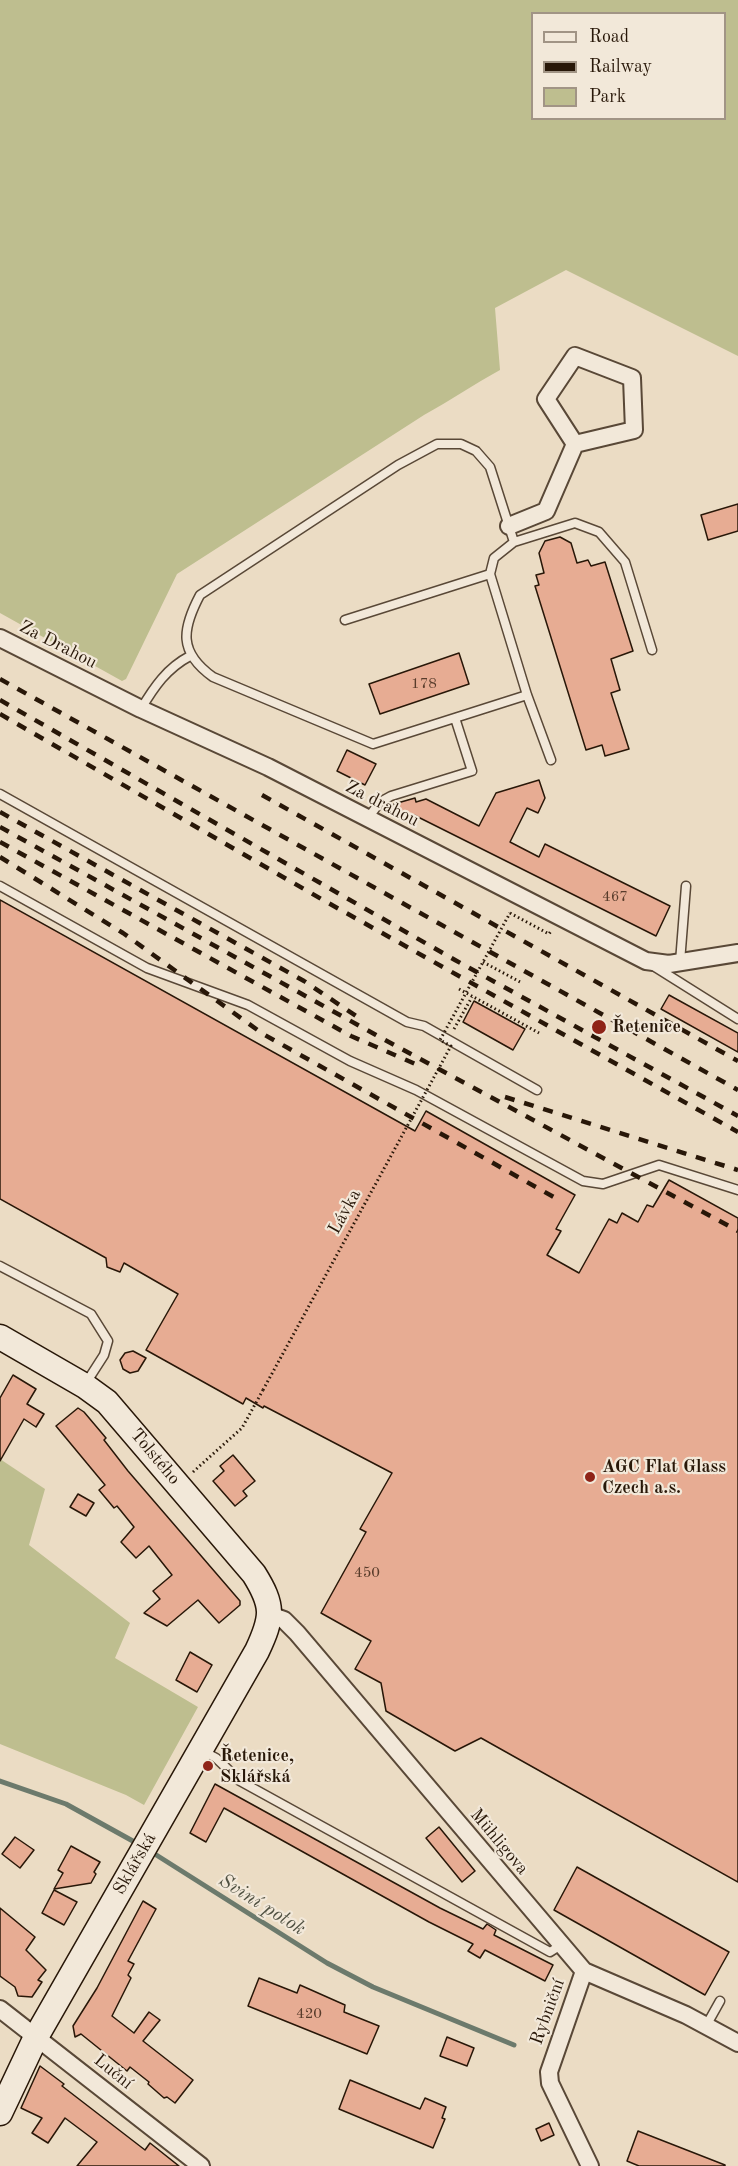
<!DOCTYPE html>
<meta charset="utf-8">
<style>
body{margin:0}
#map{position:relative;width:738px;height:2166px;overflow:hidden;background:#ebdcc4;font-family:"Old Standard TT",serif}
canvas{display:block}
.legend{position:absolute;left:531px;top:12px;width:195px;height:108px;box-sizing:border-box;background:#f2e8d9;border:2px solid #a19485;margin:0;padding:8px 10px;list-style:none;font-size:18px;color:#281708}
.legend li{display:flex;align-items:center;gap:12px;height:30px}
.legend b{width:30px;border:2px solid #a19485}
</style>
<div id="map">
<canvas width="738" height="2166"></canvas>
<ul class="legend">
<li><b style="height:8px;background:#f2e8d9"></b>Road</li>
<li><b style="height:8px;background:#281708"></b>Railway</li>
<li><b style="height:16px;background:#bebe8f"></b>Park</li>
</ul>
</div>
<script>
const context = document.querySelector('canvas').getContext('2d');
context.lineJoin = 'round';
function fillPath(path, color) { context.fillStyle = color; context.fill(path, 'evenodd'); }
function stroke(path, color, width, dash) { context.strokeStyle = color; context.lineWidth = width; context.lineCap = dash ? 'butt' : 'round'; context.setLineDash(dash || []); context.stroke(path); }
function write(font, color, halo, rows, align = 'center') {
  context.font = font + ' "Old Standard TT",serif'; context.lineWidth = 4.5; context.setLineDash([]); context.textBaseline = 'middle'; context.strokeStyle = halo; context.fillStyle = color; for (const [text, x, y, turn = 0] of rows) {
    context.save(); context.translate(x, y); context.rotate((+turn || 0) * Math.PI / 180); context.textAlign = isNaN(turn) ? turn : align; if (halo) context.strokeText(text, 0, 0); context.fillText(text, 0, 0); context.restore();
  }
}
const green = new Path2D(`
 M0,0H738V356L566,270L495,308L500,370C474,384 450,401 424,415L177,574L126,679L122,681L0,613ZM532,14H724V118H532Z
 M0,1459L45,1489L29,1545L130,1623L115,1658L198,1707L144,1805L126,1795L0,1744Z`);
const stream = new Path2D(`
 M0,1781L66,1804L140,1845
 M150,1851L327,1963L373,1987L514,2045`);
const building = new Path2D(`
 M738,504V531L708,540L701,515Z
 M560,537L571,543L577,563L588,560L591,566L605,562L633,651L611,659L620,690L611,693L629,749L605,756L602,745L586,750L535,586L539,585L536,575L544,573L539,553L545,541Z
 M459,653L469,684L380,714L369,684Z
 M347,750L376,764L365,785L337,771Z
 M539,780L545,798L538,813L527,808L510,842L539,857L545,844L670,906L656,936L414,815L399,819L394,804L415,798L416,802L426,799L479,826L496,793Z
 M0,900L415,1131L426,1111L575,1195L556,1229L561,1231L547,1255L579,1273L609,1219L617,1223L622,1213L638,1222L647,1205L653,1207L669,1180L738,1218V1882L481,1738L455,1751L386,1711L381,1683L355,1669L371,1641L321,1613L366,1532L360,1529L392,1473L264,1406L263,1408L246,1398L243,1404L146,1350L178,1294L124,1263L120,1272L107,1267L106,1258L0,1199Z
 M669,995L738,1033V1052L661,1009Z
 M474,1001L525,1029L513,1050L463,1022Z
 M133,1351L146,1358L138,1371L130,1373L123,1369L120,1360L125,1353Z
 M13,1375L36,1389L27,1404L44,1414L36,1427L24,1419L0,1461V1398Z
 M78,1408L84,1412L106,1438L104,1440L128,1471L240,1601V1605L219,1623L198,1600L167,1626L144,1613L160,1599L153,1591L172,1575L149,1546L136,1558L121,1542L134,1527L117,1506L114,1508L99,1490L105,1485L56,1426Z
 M233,1455L255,1481L243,1491L247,1496L235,1506L213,1481L224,1471L220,1466Z
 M78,1494L94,1503L86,1516L70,1507Z
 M190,1652L212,1665L197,1692L176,1680Z
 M215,1784L440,1908L483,1929L487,1924L496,1930L494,1935L553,1965L545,1981L485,1950L480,1958L468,1951L473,1944L429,1922L224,1808L206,1842L190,1833Z
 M439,1827L475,1871L462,1882L426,1838Z
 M15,1837L34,1850L20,1868L2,1854Z
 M71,1846L100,1862L94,1872L96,1874L91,1883L54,1889L63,1873L58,1870Z
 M577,1867L729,1952L705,1995L554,1910Z
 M54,1890L77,1902L64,1925L42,1913Z
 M143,1901L156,1909L128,1961L134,1964L128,1975L131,1978L112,2016L134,2033L149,2012L160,2020L143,2041L193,2080L175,2103L167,2097L164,2098L148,2084L149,2082L130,2067L127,2071L81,2034L75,2037L73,2026L97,1988Z
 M0,1908L35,1937L26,1950L46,1970L38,1980L42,1982L32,1997L18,1996L15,1987L0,1976Z
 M259,1978L297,1993L300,1985L345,2005L344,2012L379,2026L367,2054L248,2006Z
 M447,2037L474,2048L467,2066L440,2056Z
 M40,2066L64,2084L62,2086L145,2150L150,2143L179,2166H77L97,2142L65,2118L48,2143L32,2133L42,2118L21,2108Z
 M350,2080L420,2109L425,2098L446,2107L442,2118L445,2119L433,2148L339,2109Z
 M549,2123L554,2135L541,2141L536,2129Z
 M638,2131L725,2165V2166H639L627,2161Z`);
const path = new Path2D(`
 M510,913L549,934L551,931
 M483,962L522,983
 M459,989L539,1033
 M454,1029L472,997
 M193,1472L242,1428L263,1390`);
const lane = new Path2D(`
 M514,542L490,467L476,451L461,444H437L398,465L200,595C182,629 178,652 213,677L373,744L527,695
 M345,620L490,574
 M141,709C154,687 167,668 190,656
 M551,760L527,695L490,574L494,558L514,542L575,523L599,532L625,562L652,650
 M0,794L407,1022L424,1026L537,1090
 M368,818L380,802L391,796L472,771L455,718
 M0,886L147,968L248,1005L350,1061L416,1090L583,1181L603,1184L659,1165L738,1190
 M680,962L686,886
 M652,965L738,1019
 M0,1266L91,1314L108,1341L104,1355L86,1383
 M203,1751L216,1758L240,1781L550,1952L561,1945
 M706,2026L720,2001`);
const street = new Path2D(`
 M509,526L546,511L575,444L634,430L632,378L575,356L546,399L575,444
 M0,638L141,709L268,767L646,961L669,964L738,953
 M270,1615L284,1620L297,1633L584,1971L686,2015L738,2043
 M584,1971L549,2072L550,2083L590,2166
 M0,2009L201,2166`);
const secondary = new Path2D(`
 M0,1337L85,1386L107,1402L254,1574C274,1606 273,1617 257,1651L36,2037L0,2113`);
const rail = new Path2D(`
 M0,679L738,1090
 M0,700L455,960L738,1116
 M0,714L323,900L738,1132
 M262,795L738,1061
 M0,812L304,981L359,1018
 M0,827L376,1035L738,1231
 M0,842L351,1036L420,1066
 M0,857L123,933L263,1034L559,1200
 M505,1097L738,1170`);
const pathBridge = new Path2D(`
 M263,1390L451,1046L440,1040L510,913`);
const markers = [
 [599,1027,8,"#8f2418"],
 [590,1477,6,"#8f2418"],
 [208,1766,6,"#8f2418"]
];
const numberNames = [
 ["178",424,684],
 ["467",615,897],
 ["450",367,1573],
 ["420",309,2014]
];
const streetNames = [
 ["Za Drahou",58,645,27],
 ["Za drahou",382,804,27],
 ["Lávka",345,1212,-61],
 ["Tolstého",155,1457,50],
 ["Mühligova",499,1842,50],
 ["Sklářská",135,1864,-60],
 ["Rybniční",548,2012,-70],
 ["Luční",113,2072,39]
];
const poiNames = [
 ["Řetenice",612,1027],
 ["AGC Flat Glass",602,1467],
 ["Czech a.s.",602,1488],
 ["Řetenice,",220,1756],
 ["Sklářská",220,1777]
];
const waterNames = [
 ["Sviní potok",262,1905,32]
];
fillPath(green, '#bebe8f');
stroke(stream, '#6c7a6c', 5);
fillPath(building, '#e7ac93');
stroke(building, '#281708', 1.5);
stroke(lane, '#594837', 11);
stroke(street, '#594837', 20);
stroke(secondary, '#281708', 27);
stroke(path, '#281708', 3, [1.5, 3]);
stroke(lane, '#f2e8d9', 8);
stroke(street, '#f2e8d9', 16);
stroke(secondary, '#f2e8d9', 24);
stroke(rail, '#281708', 4.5, [10, 10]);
stroke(pathBridge, '#281708', 3, [1.5, 3]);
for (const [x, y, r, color] of markers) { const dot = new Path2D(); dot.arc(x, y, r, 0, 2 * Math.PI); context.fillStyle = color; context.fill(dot); stroke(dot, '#f2e8d9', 2); }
write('15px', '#583c2b', null, numberNames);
write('18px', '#281708', '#f2e8d9', streetNames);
write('bold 18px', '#281708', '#f2e8d9', poiNames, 'left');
write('italic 20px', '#505142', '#f2e8d9', waterNames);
</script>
